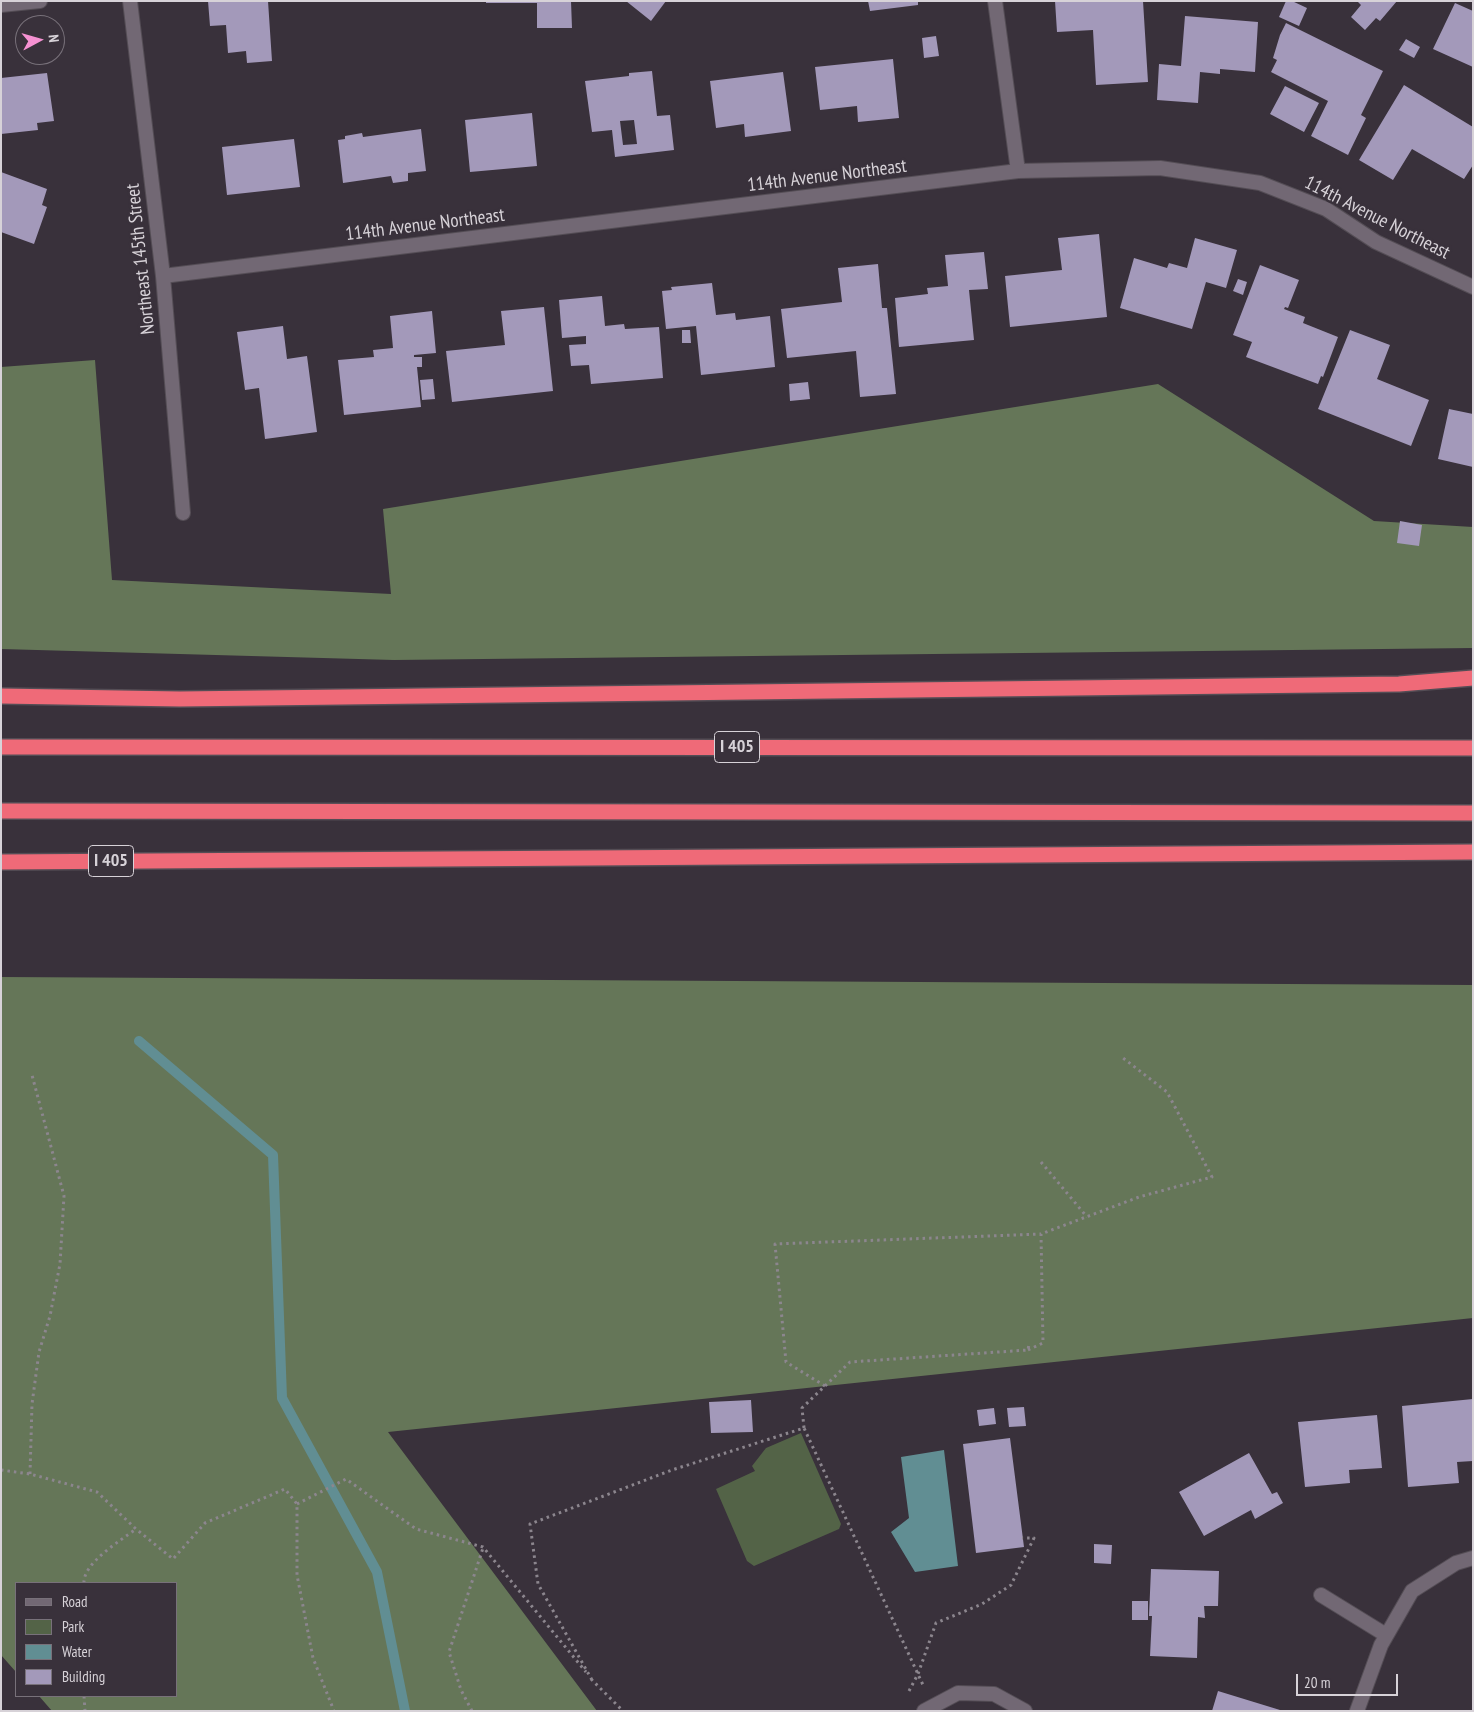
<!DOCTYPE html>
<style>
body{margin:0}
#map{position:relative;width:1474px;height:1712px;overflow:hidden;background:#39313b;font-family:"PT Sans Narrow",sans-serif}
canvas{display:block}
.frame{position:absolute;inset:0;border:2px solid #d7d2d8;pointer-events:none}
.legend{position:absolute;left:15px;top:1582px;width:162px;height:115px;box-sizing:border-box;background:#39313b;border:1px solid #78717a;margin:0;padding:6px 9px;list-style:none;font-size:15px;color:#d7d2d8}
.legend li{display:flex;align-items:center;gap:10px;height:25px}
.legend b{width:25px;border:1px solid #78717a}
.north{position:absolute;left:15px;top:15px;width:50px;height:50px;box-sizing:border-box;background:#39313b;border:1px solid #78717a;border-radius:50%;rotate:84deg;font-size:14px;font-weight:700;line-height:20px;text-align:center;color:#d7d2d8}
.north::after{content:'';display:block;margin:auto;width:18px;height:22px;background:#f591d2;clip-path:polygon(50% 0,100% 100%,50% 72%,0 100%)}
.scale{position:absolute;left:1296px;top:1674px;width:102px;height:22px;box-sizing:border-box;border:2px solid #d7d2d8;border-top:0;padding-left:6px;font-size:15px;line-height:18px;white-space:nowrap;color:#d7d2d8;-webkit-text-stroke:4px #39313b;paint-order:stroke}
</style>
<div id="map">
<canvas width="1474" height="1712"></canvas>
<div class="frame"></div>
<ul class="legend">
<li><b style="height:6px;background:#726874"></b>Road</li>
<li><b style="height:14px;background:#536347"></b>Park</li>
<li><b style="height:14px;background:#618e93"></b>Water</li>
<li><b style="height:14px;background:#a399ba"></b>Building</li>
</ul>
<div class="north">N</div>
<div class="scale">20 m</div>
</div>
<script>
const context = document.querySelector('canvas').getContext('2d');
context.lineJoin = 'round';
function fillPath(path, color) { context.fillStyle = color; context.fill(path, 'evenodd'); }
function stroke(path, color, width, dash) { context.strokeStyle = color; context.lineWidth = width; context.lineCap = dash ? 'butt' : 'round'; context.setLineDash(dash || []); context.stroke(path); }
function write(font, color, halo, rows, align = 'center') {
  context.font = font + ' "PT Sans Narrow",sans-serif'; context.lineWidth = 5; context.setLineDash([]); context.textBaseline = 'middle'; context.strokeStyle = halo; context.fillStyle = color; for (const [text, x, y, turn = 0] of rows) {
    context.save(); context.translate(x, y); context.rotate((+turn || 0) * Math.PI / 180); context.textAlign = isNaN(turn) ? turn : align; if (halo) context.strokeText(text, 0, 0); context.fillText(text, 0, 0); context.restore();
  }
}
const green = new Path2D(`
 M801,1433L841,1524L839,1529L754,1566L747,1561L716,1489L755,1471L752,1466L766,1448Z`);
const forest = new Path2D(`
 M95,360L112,580L391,594L383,509L1158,384L1374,521L1473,527V648L394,660L1,649V367Z
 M1,977L1473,985V1318L388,1432L597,1711H52L39,1696H176V1583H16V1672L1,1655Z`);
const water = new Path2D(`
 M944,1450L958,1566L915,1572L891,1532L909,1518L901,1457Z`);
const stream = new Path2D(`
 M139,1041L273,1155L282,1398L377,1572L405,1711`);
const building = new Path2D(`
 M208,1H268L272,61L247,63L246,51L228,53L226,25L210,26Z
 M486,1H571L572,28H537V3H486Z
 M626,1H666L651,21Z
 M868,1H918V5L870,11Z
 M1055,1H1143L1148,82L1096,85L1093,30L1057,32Z
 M1286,1H1292L1307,8L1299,26L1279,17Z
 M1357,1H1397L1380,21L1376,18L1365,30L1351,17L1361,5Z
 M1455,3L1473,11V67L1433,49Z
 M1185,16L1258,22L1255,72L1220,69V74L1200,72L1198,103L1157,100L1159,64L1181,66Z
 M1286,23L1383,71L1361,115L1366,118L1348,155L1311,136L1328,101L1271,72L1277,60L1273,58L1280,35Z
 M936,36L939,56L924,58L922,38Z
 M1406,39L1420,47L1414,58L1399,50Z
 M893,59L899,118L858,122L857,106L820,110L815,67Z
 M652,71L657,116L670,115L674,150L615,157L612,130L592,132L585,81L629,76V73ZM634,120L637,144L623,145L620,121Z
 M783,72L791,131L745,137L744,124L716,128L710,81Z
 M47,73L54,121L37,123L38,130L1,134V78Z
 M1404,85L1473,127V165L1464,179L1412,149L1393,180L1359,160Z
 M1285,86L1319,103L1304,132L1270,114Z
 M532,113L537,166L470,172L465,120Z
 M421,129L426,171L408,173V181L393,183L391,176L343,183L338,140L345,139V136L362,133L363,137Z
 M294,139L300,187L227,195L222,147Z
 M1,172L47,189L42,205L47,207L34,244L1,232Z
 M1099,234L1107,317L1010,327L1005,276L1062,270L1058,238Z
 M1195,238L1237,250L1226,288L1206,282L1192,329L1120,308L1134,258L1167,268L1169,263L1187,268Z
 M984,252L988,289L969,290L974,340L899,347L895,298L928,294L927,288L948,286L945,255Z
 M878,264L882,308H887L896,394L860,397L856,351L787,358L781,309L842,302L838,268Z
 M1260,265L1299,280L1288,308L1285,307L1284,309L1305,317L1303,323L1338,337L1323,377L1321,376L1318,384L1246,357L1252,342L1233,335Z
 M1238,279L1247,282L1243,295L1233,291Z
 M712,283L716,315L735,313L736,320L770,316L775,367L701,375L696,326L666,329L662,291L672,290L671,287Z
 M602,296L605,326L624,324L625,329L659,327L663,378L591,384L589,365L571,366L569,345L586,344V336L562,338L559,300Z
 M544,307L553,391L452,402L446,351L505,345L501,311Z
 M432,311L436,353L414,355V357H422V367H417L421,407L344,415L338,360L374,357L373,350L393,348L390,316Z
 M283,326L287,359L307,356L317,432L265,439L259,388L245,390L237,332Z
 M682,330H690L691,343H682Z
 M1350,330L1390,345L1377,379L1429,400L1411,446L1318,409Z
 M433,379L435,399L422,400L420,380Z
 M808,382L810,399L790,401L789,384Z
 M1449,409L1473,414V467L1438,459Z
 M1400,521L1422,525L1419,546L1397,543Z
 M1473,1399V1461L1457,1462L1459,1483L1408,1487L1402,1406Z
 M751,1400L753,1432L711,1433L709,1402Z
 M1024,1407L1026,1426L1009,1427L1007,1408Z
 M994,1408L996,1424L979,1426L977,1410Z
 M1377,1415L1382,1468L1349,1470L1350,1483L1305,1487L1298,1422Z
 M1010,1438L1024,1547L976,1553L963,1444Z
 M1249,1453L1272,1494L1277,1492L1283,1503L1255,1519L1251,1510L1204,1536L1179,1492Z
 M1094,1544L1112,1545L1111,1564L1094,1563Z
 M1151,1569L1219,1571L1218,1606H1204L1205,1618L1198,1617L1197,1658L1150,1656L1152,1616H1149Z
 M1132,1601H1148V1620H1132Z
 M1218,1691L1280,1710V1711H1212Z`);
const path = new Path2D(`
 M1041,1162L1087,1217
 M1028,1350L1043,1343L1041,1234L1139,1197L1212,1177L1167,1092L1123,1058
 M825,1386L786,1362L775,1244L1041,1234
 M804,1428L802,1408L850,1362L1028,1350L1029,1344
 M1,1470L30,1474L97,1492L136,1529L173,1559L205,1523L285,1489L297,1504V1575L313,1658L334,1711
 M30,1474L32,1404L39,1352L50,1316L60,1264L64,1196L32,1075
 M297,1504L346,1479L416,1529L483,1547L586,1672
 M84,1583C83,1563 120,1541 136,1529
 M591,1679L623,1711
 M592,1680L538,1584L530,1524L672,1470L804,1428L923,1685
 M909,1691L918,1674L936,1623L982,1604L1011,1585L1034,1538H1022
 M84,1696L85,1711
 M472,1711L461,1690L449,1652L483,1548`);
const minor = new Path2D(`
 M130,1L163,276L183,513
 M995,1L1018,171
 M1,5L40,1
 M163,276L1018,171L1160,168L1260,183L1326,209L1376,242L1473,287
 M1321,1595L1386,1635
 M924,1711L958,1693L994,1694L1025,1711
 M1357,1711L1381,1645L1412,1591L1456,1563L1473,1558`);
const motorway = new Path2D(`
 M1,696L180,699L1399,684L1473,678
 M1,747L1473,748
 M1,811L1473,813
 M1,862L1473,852`);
const shields = [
 [737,747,45],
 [111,861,45]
];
const shieldNames = [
 ["I 405",737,747],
 ["I 405",111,861]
];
const streetNames = [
 ["114th Avenue Northeast",827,176,-7],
 ["114th Avenue Northeast",1377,218,27],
 ["114th Avenue Northeast",425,225,-7],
 ["Northeast 145th Street",141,259,-96]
];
fillPath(green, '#536347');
fillPath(forest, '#657658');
fillPath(water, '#618e93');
stroke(stream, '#618e93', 10);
fillPath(building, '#a399ba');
stroke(minor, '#544d55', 16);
stroke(motorway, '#544d55', 18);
stroke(path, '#8c868e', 3, [2.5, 4]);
stroke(minor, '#726874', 14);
stroke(motorway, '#ef6a78', 15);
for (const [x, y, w] of shields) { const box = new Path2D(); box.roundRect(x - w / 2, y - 15.5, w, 31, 4); context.fillStyle = '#39313b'; context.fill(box); stroke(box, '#d7d2d8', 1); }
write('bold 18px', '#d7d2d8', null, shieldNames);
write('19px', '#d7d2d8', '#39313b', streetNames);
</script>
